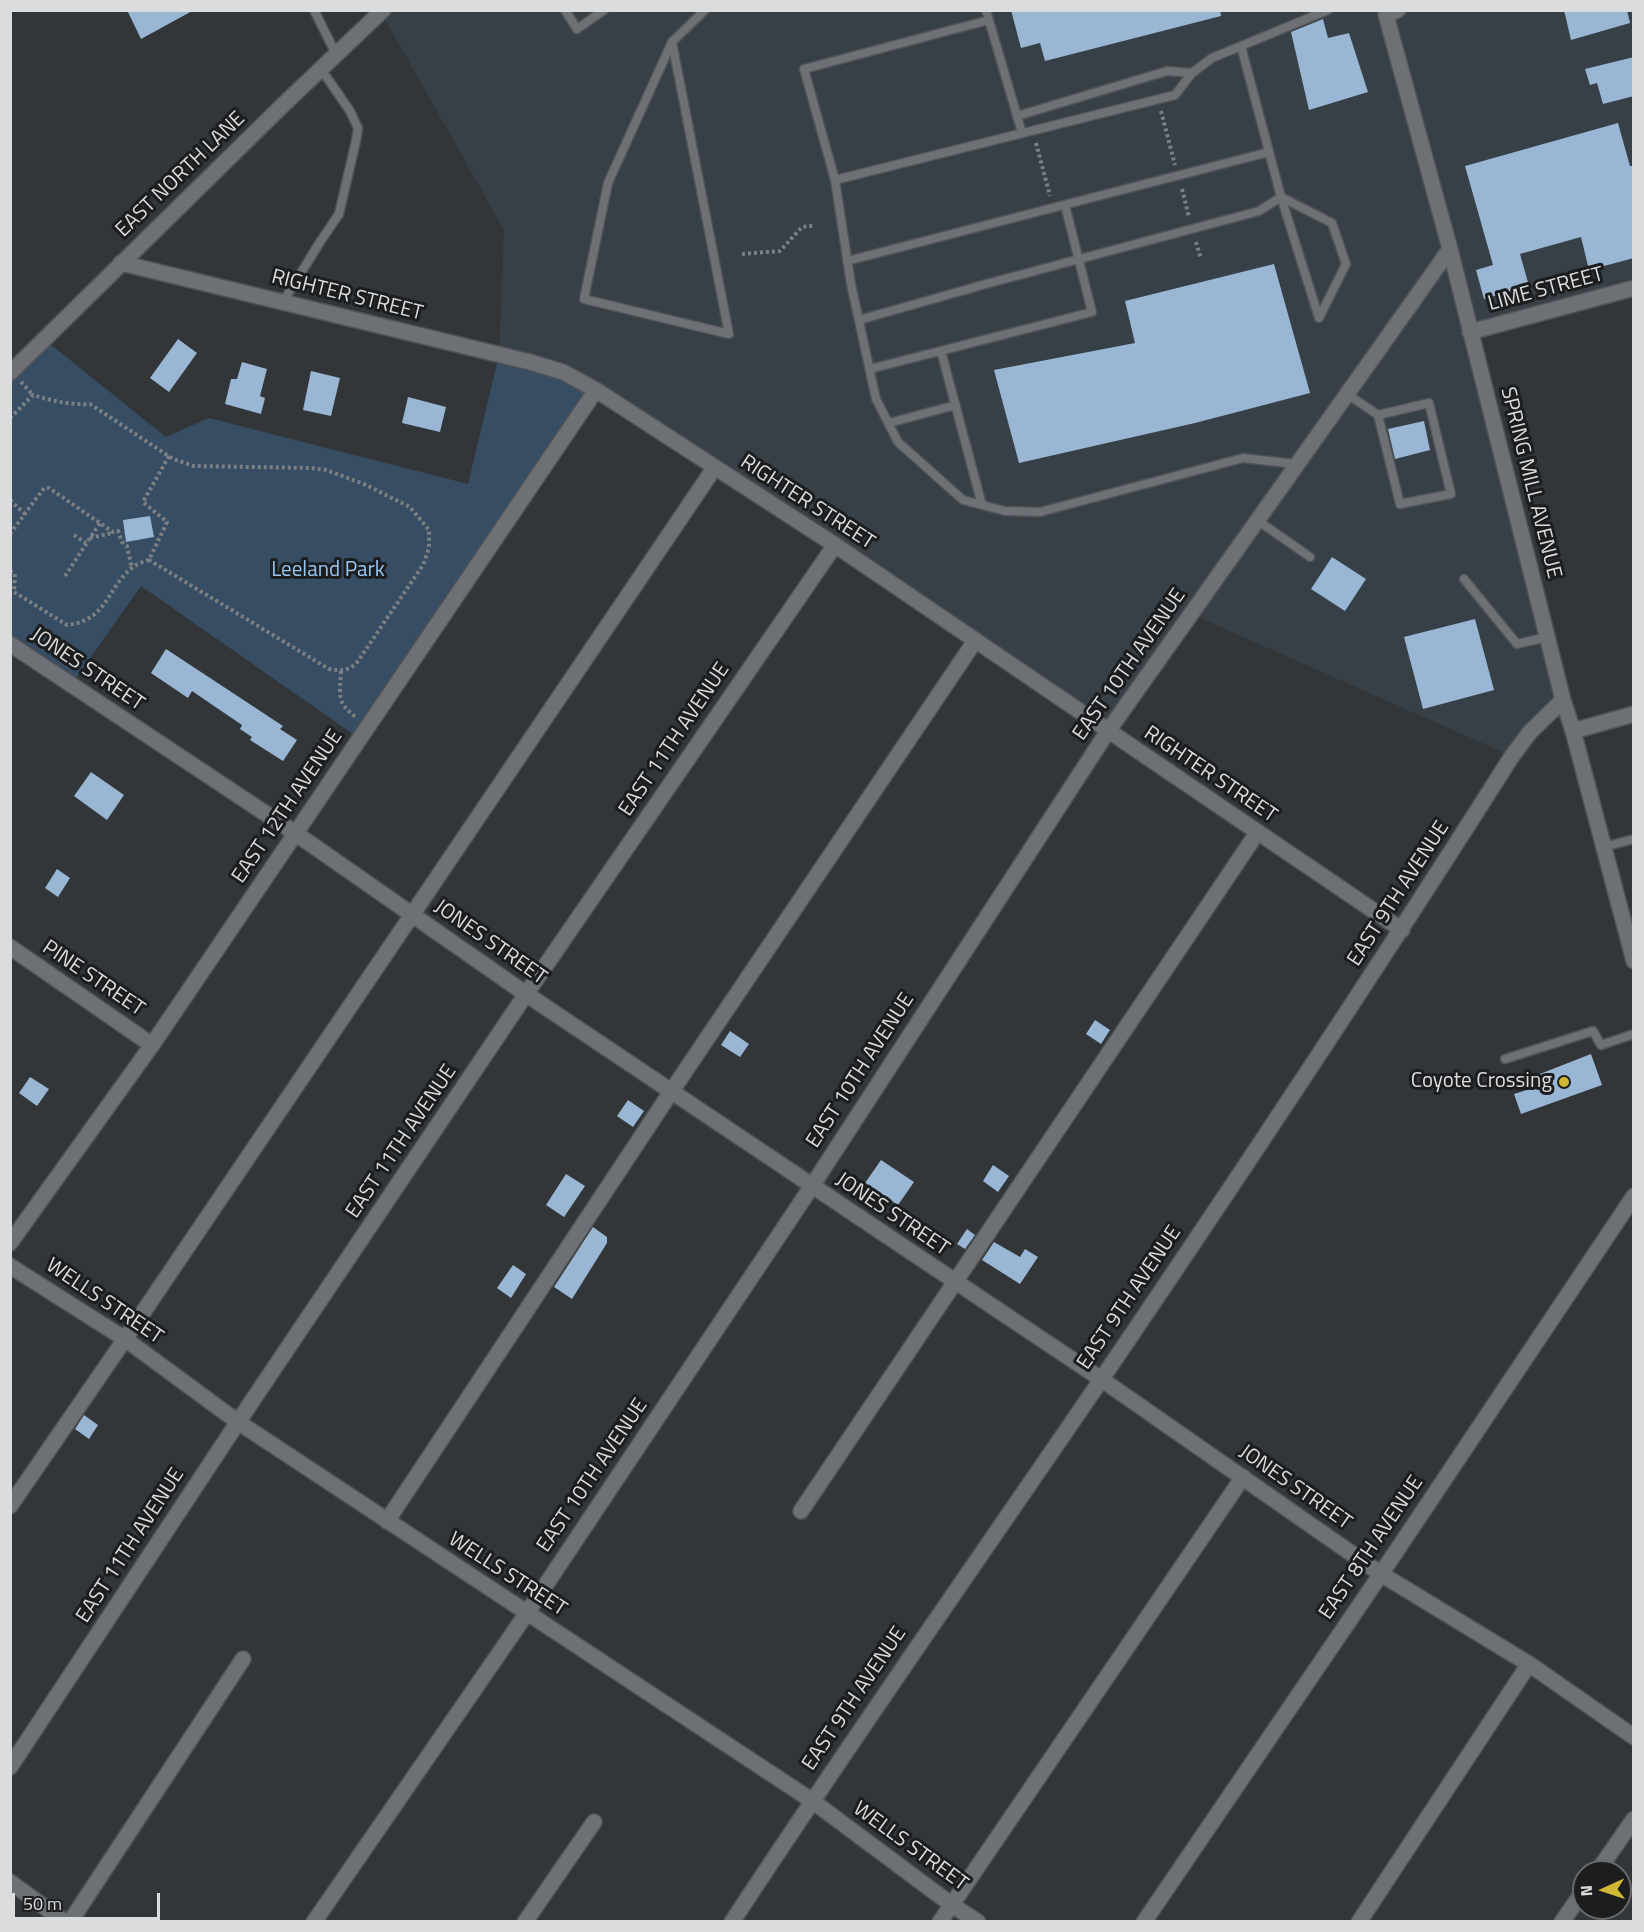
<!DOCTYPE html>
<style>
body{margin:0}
#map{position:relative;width:1644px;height:1932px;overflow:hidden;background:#323639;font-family:"Titillium Web",sans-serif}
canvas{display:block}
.frame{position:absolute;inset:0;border:12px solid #dadcde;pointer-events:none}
.north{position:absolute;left:1572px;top:1860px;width:60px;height:60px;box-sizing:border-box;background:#1c1d1f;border:2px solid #68696b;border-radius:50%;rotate:267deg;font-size:16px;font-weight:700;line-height:24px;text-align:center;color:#dadcde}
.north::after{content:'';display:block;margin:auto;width:21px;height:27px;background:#d1b736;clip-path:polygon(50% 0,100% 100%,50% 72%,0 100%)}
.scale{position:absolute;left:12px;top:1893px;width:148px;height:27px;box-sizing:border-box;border:3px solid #dadcde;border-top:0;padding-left:8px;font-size:18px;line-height:21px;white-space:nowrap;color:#dadcde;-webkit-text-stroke:4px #1c1d1f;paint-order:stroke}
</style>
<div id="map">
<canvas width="1644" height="1932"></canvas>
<div class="frame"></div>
<div class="north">N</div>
<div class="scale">50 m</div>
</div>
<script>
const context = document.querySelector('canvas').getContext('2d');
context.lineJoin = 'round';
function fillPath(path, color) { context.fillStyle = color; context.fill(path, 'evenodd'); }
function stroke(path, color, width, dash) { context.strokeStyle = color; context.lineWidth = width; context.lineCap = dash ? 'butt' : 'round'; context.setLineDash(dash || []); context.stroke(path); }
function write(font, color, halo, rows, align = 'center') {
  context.font = font + ' "Titillium Web",sans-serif'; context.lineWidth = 6; context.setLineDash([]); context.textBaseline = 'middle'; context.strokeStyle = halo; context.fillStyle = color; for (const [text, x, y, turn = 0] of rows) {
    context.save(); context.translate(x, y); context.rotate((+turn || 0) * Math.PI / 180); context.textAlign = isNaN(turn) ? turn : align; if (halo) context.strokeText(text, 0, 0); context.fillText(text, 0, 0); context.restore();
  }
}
const built = new Path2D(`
 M383,10L1633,11V288L1471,333L1562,689L1516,758L1191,614L1108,731L596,390L499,355L504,230L381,12Z`);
const green = new Path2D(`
 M45,340L166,437L209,418L468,484L499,355L596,390L360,739L141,586L71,685L11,644V373Z`);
const building = new Path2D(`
 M127,10H194L141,39Z
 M1011,10H1220L1221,16L1045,61L1040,43L1021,48Z
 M1564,10H1627L1630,23L1571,40Z
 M1323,19L1328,38L1349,33L1368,92L1309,110L1291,32Z
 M1634,57V96L1603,104L1597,83L1590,85L1585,69Z
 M1618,123L1630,166H1634V258L1589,270L1581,237L1520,254L1529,286L1484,299L1476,270L1493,265L1465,166Z
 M1274,264L1310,393L1195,423L1019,463L994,370L1135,343L1125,301Z
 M178,339L197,353L169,392L150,378Z
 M242,362L267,369L260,396L265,398L261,414L225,404L231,379H237Z
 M311,371L340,378L331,416L303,410Z
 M408,397L446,407L440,432L402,423Z
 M1424,421L1430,450L1395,459L1388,429Z
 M150,516L154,537L126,542L123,520Z
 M1332,557L1366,579L1345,611L1311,589Z
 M1475,619L1494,690L1423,709L1404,637Z
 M166,649L283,726L280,729L297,740L283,761L250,740L252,737L240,729L242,725L192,691L188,698L151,673Z
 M91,772L124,795L107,820L74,796Z
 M57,869L70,878L58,897L45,888Z
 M1095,1020L1110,1030L1101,1044L1086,1034Z
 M730,1031L749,1044L740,1057L721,1045Z
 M1591,1054L1602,1085L1521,1114L1514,1094L1530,1089L1527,1079Z
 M30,1077L49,1089L37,1106L19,1093Z
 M628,1100L644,1111L633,1127L617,1116Z
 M881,1160L914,1182L898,1205L865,1183Z
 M993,1165L1009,1176L998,1192L983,1181Z
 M566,1174L585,1186L564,1217L546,1205Z
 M593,1227L607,1237V1243L572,1299L554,1287Z
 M967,1229L975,1235L965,1249L957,1244Z
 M994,1242L1020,1257L1025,1249L1038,1257L1020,1284L982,1260Z
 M513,1265L526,1274L511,1298L497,1288Z
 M84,1415L98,1425L89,1439L75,1429Z`);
const path = new Path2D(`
 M1161,111L1175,165
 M1036,143L1050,196
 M1182,189L1189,217
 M1196,242L1201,259
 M742,254L780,251L802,227L813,226
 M21,382L33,395
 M10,418L33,395C52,401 70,405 90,404L173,459L194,466L310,468L326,470L364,484L410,507L429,530V548L423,565L356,664C346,671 341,671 329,669L149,560
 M10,500L25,514
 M10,534L44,488H49L113,532L118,531L122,542L127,546L132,569
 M74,535L86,543
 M90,538L112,533
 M10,571L15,574L14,592L67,625C110,620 106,585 136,565C140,563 145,561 149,560L167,522L143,502L169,456
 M65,576L100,523
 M341,671C340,694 336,703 356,717`);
const lane = new Path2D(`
 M314,10L336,54
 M565,10L577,29L604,10
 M986,10L1022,133
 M989,20L804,69L835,180L1175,95L1192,73L1212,58L1328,10
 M672,42L729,334L584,299L608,183L672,42L705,10
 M1017,116L1167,71L1192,73
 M835,180L851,284L876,399L898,442L963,500L1005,511L1040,512L1243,458L1296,464
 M1281,197L1332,223L1346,264L1319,318Z
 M847,261L1269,152
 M283,302L320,242L339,214L356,141L358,128L350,111L321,69
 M859,320L986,284L1259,211L1281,197L1241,46
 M941,351L982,505
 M870,369L1092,312L1065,205
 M1347,394L1378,415L1429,403L1451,494L1400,504L1378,415
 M889,423L956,405
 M1257,520L1310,557
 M1464,579L1517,644L1547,637
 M1603,847L1634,839
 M1505,1059L1593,1031L1601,1045L1634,1034`);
const street = new Path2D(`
 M1398,10L1386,15L1450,249L1563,700L1573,731L1634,961
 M121,263L530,362L563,372L596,390L835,545L1402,930
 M1470,332L1634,288
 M10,644L295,833L526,994L1101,1379L1381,1574L1529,1664L1634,1737
 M1573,731L1634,714
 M10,947L152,1045
 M10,1243L152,1045L596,390
 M10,1266L125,1339L238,1422L811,1800L952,1905L978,1922
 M10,1506L125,1339L715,467
 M801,1511L1257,833
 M387,1521L671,1092L975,641
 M10,1767L238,1422L526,994L835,545
 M1597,1872L1634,1819
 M10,1882L65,1922
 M70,1922L243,1659
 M314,1922L527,1613L812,1186L1108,731L1450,249
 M525,1922L594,1822
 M732,1922C852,1739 978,1560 1101,1380C1241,1174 1379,966 1512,756L1530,732L1563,700
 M940,1922L1243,1477
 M1144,1922L1381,1574L1634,1196
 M1359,1922L1529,1664
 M1562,1922L1584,1890`);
const secondary = new Path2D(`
 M10,373L284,104L383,10`);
const markers = [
 [1564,1082,6,"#d1b736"]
];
const streetNames = [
 ["EAST NORTH LANE",181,175,-44],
 ["LIME STREET",1546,290,-15],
 ["RIGHTER STREET",347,296,14],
 ["SPRING MILL AVENUE",1530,483,76],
 ["RIGHTER STREET",807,503,33],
 ["EAST 10TH AVENUE",1130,665,-55],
 ["JONES STREET",87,670,34],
 ["EAST 11TH AVENUE",675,740,-56],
 ["RIGHTER STREET",1210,775,34],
 ["EAST 12TH AVENUE",288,807,-56],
 ["EAST 9TH AVENUE",1399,894,-57],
 ["JONES STREET",490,943,35],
 ["PINE STREET",93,979,34],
 ["EAST 10TH AVENUE",861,1071,-57],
 ["EAST 11TH AVENUE",402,1142,-56],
 ["JONES STREET",892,1215,34],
 ["EAST 9TH AVENUE",1130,1298,-56],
 ["WELLS STREET",104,1302,34],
 ["EAST 10TH AVENUE",593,1476,-56],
 ["JONES STREET",1295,1488,35],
 ["EAST 11TH AVENUE",131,1546,-57],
 ["EAST 8TH AVENUE",1372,1548,-56],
 ["WELLS STREET",507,1575,33],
 ["EAST 9TH AVENUE",855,1699,-56],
 ["WELLS STREET",910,1847,36]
];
const parkNames = [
 ["Leeland Park",328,571]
];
const poiNames = [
 ["Coyote Crossing",1552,1082]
];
fillPath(built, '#373f47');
fillPath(green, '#364d63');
fillPath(building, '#99b7d4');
stroke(lane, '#505255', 11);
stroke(street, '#505255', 18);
stroke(secondary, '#505255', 18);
stroke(path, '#7d8083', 4, [3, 3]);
stroke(lane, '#6d7175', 8);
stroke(street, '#6d7175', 15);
stroke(secondary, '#6d7175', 15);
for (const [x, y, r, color] of markers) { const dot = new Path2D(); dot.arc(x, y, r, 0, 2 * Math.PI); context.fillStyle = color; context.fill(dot); stroke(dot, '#1c1d1f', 2); }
write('21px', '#dadcde', '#1c1d1f', streetNames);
write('21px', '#96c7f4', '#1c1d1f', parkNames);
write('21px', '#dadcde', '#1c1d1f', poiNames, 'right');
</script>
